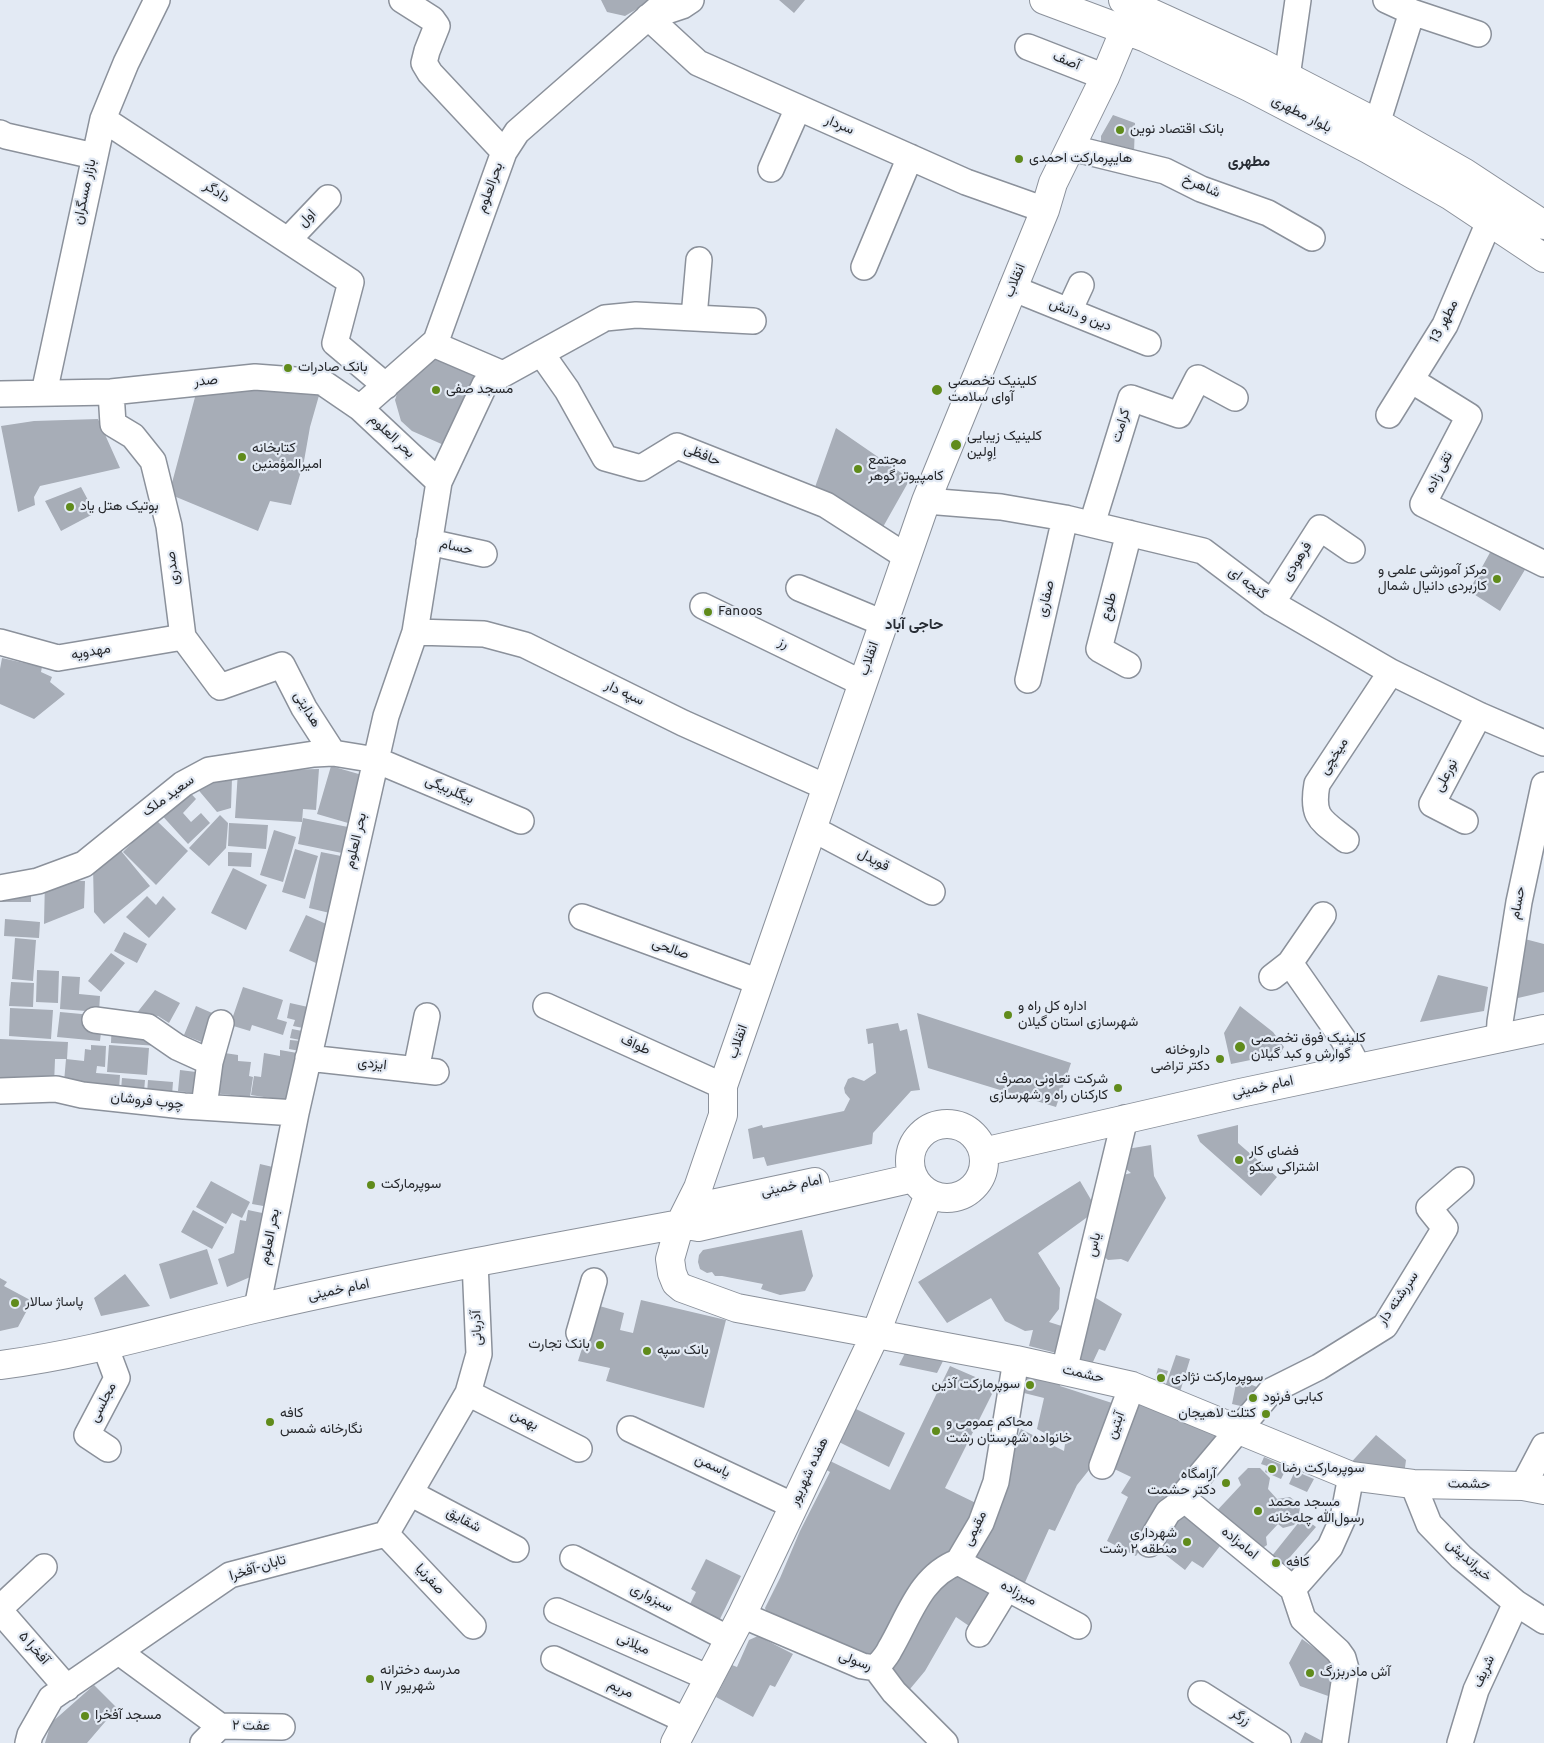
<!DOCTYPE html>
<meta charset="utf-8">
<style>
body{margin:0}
canvas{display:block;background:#e3eaf4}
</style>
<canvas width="1544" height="1743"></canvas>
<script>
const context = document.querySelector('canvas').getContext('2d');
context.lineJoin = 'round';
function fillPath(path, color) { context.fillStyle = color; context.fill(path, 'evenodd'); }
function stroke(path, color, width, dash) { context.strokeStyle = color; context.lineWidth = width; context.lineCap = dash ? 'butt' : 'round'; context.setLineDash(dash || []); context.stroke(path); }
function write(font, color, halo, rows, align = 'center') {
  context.font = font + ' Overpass,Vazirmatn,sans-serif'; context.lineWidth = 4.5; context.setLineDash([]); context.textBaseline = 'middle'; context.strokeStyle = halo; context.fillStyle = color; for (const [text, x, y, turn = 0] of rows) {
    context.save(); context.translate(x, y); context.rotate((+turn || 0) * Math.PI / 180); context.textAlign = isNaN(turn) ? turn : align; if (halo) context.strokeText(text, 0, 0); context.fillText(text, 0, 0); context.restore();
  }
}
const building = new Path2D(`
 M601,0H652L625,16L607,12Z
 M779,0H805L794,13Z
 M1113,115L1135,123L1134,153L1101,147V136Z
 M435,348L484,369L446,446L412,431L401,421L395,400L402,379Z
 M198,386L320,392L310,427L304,461L291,505L270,501L258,531L169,494Z
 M98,419L120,468L40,486L34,497L35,505L18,512L1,426L34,421Z
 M836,428L910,479L883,527L814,490Z
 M81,487L95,513L61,531L45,501Z
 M1493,547L1526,568L1500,611L1469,591Z
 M2,658L42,667L41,672L52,677L50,682L65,694L34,719L0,704V669Z
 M331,766L369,777L355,825L317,814Z
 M319,769L316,810L303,809L302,822L235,818L238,771Z
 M228,774L232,778L231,808L217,812L195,786Z
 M184,786L196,799L183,813L191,822L201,813L210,823L188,844L158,811Z
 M220,815L228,823L226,848L209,866L189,848Z
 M303,818L353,828L347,854L298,844Z
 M155,819L188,851L156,885L123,852Z
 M229,823L268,825L266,849L228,846Z
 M274,830L296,837L283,882L260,875Z
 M117,846L150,886L104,924L94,912L93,866Z
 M295,849L318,856L305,899L282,892Z
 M228,852L252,853L251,867L228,866Z
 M321,852L351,858L338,915L309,908Z
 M233,868L267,885L246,930L211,913Z
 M1,876H31V902H1Z
 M45,880L85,881L84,908L44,924Z
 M147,896L156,905L163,896L176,909L149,938L126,917Z
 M306,915L333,927L316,963L289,951Z
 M5,919L40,922L39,938L4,936Z
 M124,932L147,944L137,963L114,951Z
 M15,938L36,940L33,981L12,979Z
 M1521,938L1544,944V992L1518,998L1513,991Z
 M111,953L125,963L101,992L88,981Z
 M37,970L59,971L58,1003L36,1002Z
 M1438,975L1488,987L1484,1011L1420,1022Z
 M62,976L80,977L79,994L100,996L99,1012L60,1009Z
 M11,982L34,983L33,1007L9,1006Z
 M243,987L283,1000L277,1019L287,1022L283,1035L252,1025L250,1031L230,1025Z
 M155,990L180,1003L169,1023L158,1016L136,1014Z
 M290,1003L308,1007L303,1028L293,1026L295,1020L287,1018Z
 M196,1006L226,1019L214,1047L184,1035Z
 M1240,1006L1273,1032L1284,1047L1280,1054L1231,1064L1224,1033Z
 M10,1008L53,1010L51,1039L9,1036Z
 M60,1012L103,1016L100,1041L57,1037Z
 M917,1013L1071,1063L1056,1107L928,1068Z
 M112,1018L159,1046L111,1043Z
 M898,1023L900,1031L907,1029L920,1090L911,1091L873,1133L872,1144L767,1166L764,1157L753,1159L748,1129L762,1125L763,1128L844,1111L850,1099L845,1093L844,1088L848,1079L853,1077L864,1081L876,1073L873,1043L868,1044L866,1029Z
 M292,1029L302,1031L300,1040L290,1038Z
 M0,1039L68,1042L67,1059H55L54,1085L0,1083Z
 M290,1040L301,1041L300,1051L289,1049Z
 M91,1045L106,1046L105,1067L97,1066L96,1073L120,1075L119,1090L64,1082L66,1059L84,1061L85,1049L91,1050Z
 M109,1045L149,1048L147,1075L107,1072Z
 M280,1050L303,1054L296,1102L251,1095L254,1076L261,1077L264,1053L280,1056Z
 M218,1052L238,1055V1061L251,1062L249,1076L253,1077L250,1097L213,1093Z
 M180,1070L212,1074L209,1095L178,1091Z
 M122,1078L145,1080L144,1092L121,1090Z
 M148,1080L173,1082L172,1095L147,1093Z
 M1238,1125V1143L1277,1177L1261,1196L1200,1142L1197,1135Z
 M1151,1145L1154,1176L1166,1198L1128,1262L1121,1259L1108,1260L1102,1255L1123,1175L1131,1173L1119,1163L1121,1150Z
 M260,1164L277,1168L269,1207L252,1204Z
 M211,1181L250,1202L242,1218L232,1213L226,1224L196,1207Z
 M1080,1181L1097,1210L1038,1253L1060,1288L1059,1309L1049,1322L1071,1329L1064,1355L1029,1346L1033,1330L1025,1331L1005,1321L991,1298L947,1323L918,1282Z
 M193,1210L224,1227L212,1249L181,1232Z
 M248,1210L267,1214L255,1275L227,1287L218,1259L234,1253L240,1220L246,1221Z
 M802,1230L813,1276L805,1291L780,1295L761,1289L763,1284L722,1276H715L712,1272L707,1273L700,1269L698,1262L699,1255L703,1250Z
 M207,1249L218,1284L170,1299L159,1264Z
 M125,1274L150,1306L101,1316L94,1298Z
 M0,1278L7,1282L4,1286L32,1301L18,1327L0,1331Z
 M1096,1298L1122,1314L1105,1351L1099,1349L1092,1364L1070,1357Z
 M641,1300L726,1320L704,1408L606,1381L610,1368L578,1361L596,1305L624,1313L620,1330L633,1333Z
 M906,1351L944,1359L937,1373L899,1365Z
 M1176,1355L1190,1359L1180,1392L1165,1387Z
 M950,1366L996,1386L945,1488L980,1505L969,1529L875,1660L769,1619L765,1608L780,1578L800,1531L830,1472L823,1468L828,1460L890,1490Z
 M1158,1368L1168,1371L1163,1387L1154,1383Z
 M1022,1373L1061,1383L1060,1386L1112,1403L1093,1465L1077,1485L1055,1531L1049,1529L1022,1589L969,1562L993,1523L1003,1503L994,1499L1010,1453L1021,1429L1064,1451L1065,1444L1037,1429L1044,1398L1020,1392Z
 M1237,1379L1262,1389L1245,1407L1232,1404Z
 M1130,1398L1218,1432L1191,1475L1159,1517L1136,1556L1107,1541L1128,1497L1121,1493L1131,1477L1106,1465Z
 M854,1408L905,1433L889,1467L837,1441Z
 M1376,1435L1406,1460L1404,1475L1347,1467Z
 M1264,1457L1287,1467L1281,1479L1265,1472L1267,1466L1261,1464Z
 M1248,1468H1260L1270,1478L1268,1489L1277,1499L1290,1497L1300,1505L1299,1518L1294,1525L1283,1528L1278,1524L1266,1537L1267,1545L1261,1549L1211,1517L1241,1485L1238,1478Z
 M1295,1471L1314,1479L1307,1492L1289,1484Z
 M1180,1513L1220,1546L1203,1568L1192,1561L1185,1570L1158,1549Z
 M1303,1517L1316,1527L1278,1571L1267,1562Z
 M706,1559L741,1576L717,1625L687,1610L696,1592L691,1589Z
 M952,1568L992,1589L972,1628L956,1617L925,1671L905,1695L884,1677L912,1627Z
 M758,1636L793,1654L775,1687L770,1685L753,1717L716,1697L732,1665L737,1667L749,1640Z
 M1302,1639L1328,1658L1331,1670V1697L1300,1686L1289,1663Z
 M94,1685L117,1708L87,1743H45L51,1723Z
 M1305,1732L1326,1743H1300Z`);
const minor = new Path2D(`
 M402,0L432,19L437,26L427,51L424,63L430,73L504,152
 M1386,0L1412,12L1478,34
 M655,15L682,6L691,0
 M648,17L698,63L966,182L1045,210
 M1028,47L1105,77
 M1287,77L1298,0
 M1381,111L1412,12
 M103,119L351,282L335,343L386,386
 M0,133L6,136L94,156
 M1084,151L1165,171L1201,189L1268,213L1312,238
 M771,169L798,108
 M288,240L328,198
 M864,267L910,157
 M1012,288L1148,343
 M1069,311L1081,285
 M694,317L699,260
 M433,344L503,374
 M541,353L567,390L605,458L641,468L677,446L826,505L907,557
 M1411,380L1469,416L1423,504L1544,564
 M111,392L113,424L133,436L153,461L169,526L183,637L220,687L282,665L304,708L333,753
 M44,393L103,119L126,63L157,0
 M0,394L111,392L255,377L322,382L360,408L439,482L415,632L386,716L376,760L296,1113L257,1308
 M360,408L436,341L504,152L517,132L668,0
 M1389,415L1445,325L1489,222
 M439,482L485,384L605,318L636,315L753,321
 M926,501L1001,507L1065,518L1203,551L1272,603L1391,672L1479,715L1544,743
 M1092,524L1131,398L1179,415L1198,378L1235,398
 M429,542L484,554
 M799,588L883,623
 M1272,603L1320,528L1352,550
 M703,606L862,683
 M415,632L484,634L525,645L683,723L826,787
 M0,642L58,658L183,637
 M1128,665L1099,649L1129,533
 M1028,680L1065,518
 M1465,821L1432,804L1479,715
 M813,829L932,892
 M1346,840C1321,820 1311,818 1317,784L1391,672
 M0,888L38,881L84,864L183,784L209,770L314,754L333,753L376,760L521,821
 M582,917L759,982
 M1290,963L1343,1039L1358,1067
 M1272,977L1290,963L1323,915
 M546,1006L723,1086
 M95,1020L148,1027L177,1047L210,1062
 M1499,1039L1500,1022L1519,902L1544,785
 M308,1058L436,1072
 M416,1070L427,1016
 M0,1091L56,1089L82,1095L184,1106L296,1113
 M204,1107L210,1062L221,1023
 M579,1333L594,1281
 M105,1346L117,1378L87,1435L108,1449
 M1064,1371L1125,1118
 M468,1393L579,1449
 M630,1429L794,1506
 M1102,1466L1132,1386
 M1413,1484L1429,1524L1461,1557L1516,1603L1544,1621
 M1523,1486L1544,1446
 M410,1493L516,1549
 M1186,1499V1492L1271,1391L1319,1367L1385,1326L1445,1228L1429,1208L1461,1180
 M1186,1499L1190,1504L1293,1589
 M386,1534L473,1626
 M1149,1544L1168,1512L1186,1499
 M573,1558L729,1639
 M958,1562L1078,1626
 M1293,1589L1303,1619L1338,1651L1343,1658L1346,1669L1335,1743
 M1293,1589L1330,1547L1343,1518L1351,1476
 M0,1608L44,1567
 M0,1611L67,1688
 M557,1611L709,1678
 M742,1615L862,1666L876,1668L894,1692L945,1743
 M979,1634L1007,1588
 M119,1652L220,1726
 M554,1659L687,1721
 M876,1668C881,1662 887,1656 890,1649C909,1617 920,1576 958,1562L981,1523L996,1482L1016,1360
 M1201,1694L1278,1743
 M220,1726L282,1727
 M28,1743L30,1735L51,1698L230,1575L386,1534L468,1393L479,1354L475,1262
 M203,1743L220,1726
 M1460,1743L1476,1690L1516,1603`);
const major = new Path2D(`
 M1044,0L1146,38L1249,87L1368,149L1451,196L1544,258
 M1123,0L1261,63L1381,125L1465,173L1544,225
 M1135,5L1105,77L1053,183L1045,210L926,501L723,1086V1115L698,1188L680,1224L670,1259L672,1273L676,1283L682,1288L737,1308L1016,1360L1132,1386L1351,1476L1413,1484L1523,1486L1544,1490
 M910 1161a37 37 0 1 1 74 0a37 37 0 1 1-74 0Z
 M983,1152L1240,1093L1544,1029
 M680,1224L698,1207L815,1182
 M0,1365C88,1354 172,1328 258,1308C398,1276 539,1250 680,1224L698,1227L913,1178
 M675,1743L742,1615L876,1333L929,1194`);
const markers = [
 [1120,130,5,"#608b1b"],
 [1019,159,5,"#608b1b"],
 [288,368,5,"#608b1b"],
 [436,390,5,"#608b1b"],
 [937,390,6,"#608b1b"],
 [956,445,6,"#608b1b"],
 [242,457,5,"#608b1b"],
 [858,469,5,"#608b1b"],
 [70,507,5,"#608b1b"],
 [1497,579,5,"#608b1b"],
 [708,612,5,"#608b1b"],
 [1008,1015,5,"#608b1b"],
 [1240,1047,6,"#608b1b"],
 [1220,1059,5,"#608b1b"],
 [1118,1088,5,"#608b1b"],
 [1239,1160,5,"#608b1b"],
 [371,1185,5,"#608b1b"],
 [15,1303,5,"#608b1b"],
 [600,1345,5,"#608b1b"],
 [647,1351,5,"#608b1b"],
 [1161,1378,5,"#608b1b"],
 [1030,1385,5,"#608b1b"],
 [1253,1398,5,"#608b1b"],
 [1266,1414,5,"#608b1b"],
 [270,1422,5,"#608b1b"],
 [936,1431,5,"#608b1b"],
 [1272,1469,5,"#608b1b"],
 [1226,1483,5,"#608b1b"],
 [1258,1511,5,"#608b1b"],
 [1187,1542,5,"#608b1b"],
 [1276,1563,5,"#608b1b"],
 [1310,1673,5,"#608b1b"],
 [370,1679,5,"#608b1b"],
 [85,1716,5,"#608b1b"]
];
const streetNames = [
 ["آصف",1066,62,22],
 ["بلوار مطهری",1301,115,27],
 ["سردار",839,126,23],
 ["شاهرخ",1201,187,23],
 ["بحرالعلوم",491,188,-70],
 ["بازار مسگران",86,192,-78],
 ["دادگر",216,193,33],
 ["اول",308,219,-46],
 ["انقلاب",1016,281,-68],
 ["دین و دانش",1080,316,22],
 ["مطهر 13",1445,322,-63],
 ["صدر",206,382,-5],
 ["کرامت",1122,426,-73],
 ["بحر العلوم",391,437,43],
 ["حافظی",702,456,22],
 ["تقی زاده",1440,473,-63],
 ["حسام",456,548,12],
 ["فرهودی",1298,562,-57],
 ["صدری",174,568,-97],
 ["گنجه ای",1247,584,37],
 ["صفاری",1047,599,-77],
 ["طلوع",1110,607,-76],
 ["رز",783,644,26],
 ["مهدویه",91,653,-10],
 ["انقلاب",870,659,-71],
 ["سپه دار",624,694,25],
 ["هدایتی",306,710,59],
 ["میخچی",1335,757,-57],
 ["نورعلی",1447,776,-62],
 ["بیگلربیگی",449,791,23],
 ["سعید ملک",169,797,-36],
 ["بحر العلوم",357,841,-77],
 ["قویدل",873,861,28],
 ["حسام",1519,903,-79],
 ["صالحی",670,950,20],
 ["انقلاب",739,1042,-71],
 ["طواف",635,1046,24],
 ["ایزدی",372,1065,6],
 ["امام خمینی",1263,1088,-12],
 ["چوب فروشان",147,1102,6],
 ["امام خمینی",792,1187,-12],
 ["بحر العلوم",271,1237,-79],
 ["یاس",1095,1245,-77],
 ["امام خمینی",339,1291,-12],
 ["سررشته دار",1399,1299,-56],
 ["آذربانی",478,1328,-92],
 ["حشمت",1083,1375,13],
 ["مجلسی",104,1403,-63],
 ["بهمن",524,1421,27],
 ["آبتین",1117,1426,-70],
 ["یاسمن",712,1467,25],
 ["هفده شهریور",810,1472,-65],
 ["حشمت",1469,1485,1],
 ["شقایق",463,1521,28],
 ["مقیمی",976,1529,-64],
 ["امامزاده",1239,1544,39],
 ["خیراندیش",1468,1561,42],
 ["تابان-آفخرا",258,1569,-17],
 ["صفرنیا",429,1580,47],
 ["میرزاده",1018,1594,28],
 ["سبزواری",651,1599,27],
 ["میلانی",633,1645,24],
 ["آفخرا ۵",33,1649,49],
 ["رسولی",855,1662,20],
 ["شریف",1485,1672,-66],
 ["مریم",620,1690,25],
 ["زرگر",1240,1718,33],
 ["عفت ۲",251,1727,1]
];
const poiNames = [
 ["بانک اقتصاد نوین",1130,130],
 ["هایپرمارکت احمدی",1029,159],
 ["بانک صادرات",298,368],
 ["کلینیک تخصصی",948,382],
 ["آوای سلامت",948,398],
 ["مسجد صفی",446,390],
 ["کلینیک زیبایی",967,437],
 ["اِوِلین",967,453],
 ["کتابخانه",252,449],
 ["امیرالمؤمنین",252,465],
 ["مجتمع",868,461],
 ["کامپیوتر گوهر",868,477],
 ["بوتیک هتل یاد",80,507],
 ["مرکز آموزشی علمی و",1487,571,"right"],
 ["کاربردی دانیال شمال",1487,587,"right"],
 ["Fanoos",718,612],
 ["اداره کل راه و",1018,1007],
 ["شهرسازی استان گیلان",1018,1023],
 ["کلینیک فوق تخصصی",1251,1039],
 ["گوارش و کبد گیلان",1251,1055],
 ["داروخانه",1210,1051,"right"],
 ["دکتر تراضی",1210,1067,"right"],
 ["شرکت تعاونی مصرف",1108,1080,"right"],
 ["کارکنان راه و شهرسازی",1108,1096,"right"],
 ["فضای کار",1249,1152],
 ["اشتراکی سکو",1249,1168],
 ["سوپرمارکت",381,1185],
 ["پاساژ سالار",25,1303],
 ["بانک تجارت",590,1345,"right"],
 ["بانک سپه",657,1351],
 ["سوپرمارکت نژادی",1171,1378],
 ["سوپرمارکت آذین",1020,1385,"right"],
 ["کبابی فرنود",1263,1398],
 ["کافه",280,1414],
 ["نگارخانه شمس",280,1430],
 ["کتلت لاهیجان",1256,1414,"right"],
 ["محاکم عمومی و",946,1423],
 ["خانواده شهرستان رشت",946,1439],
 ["سوپرمارکت رضا",1282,1469],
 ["آرامگاه",1216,1475,"right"],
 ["دکتر حشمت",1216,1491,"right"],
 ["مسجد محمد",1268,1503],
 ["رسول‌‌الله چله‌خانه",1268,1519],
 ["شهرداری",1177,1534,"right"],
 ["منطقه ۲ رشت",1177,1550,"right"],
 ["کافه",1286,1563],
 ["مدرسه دخترانه",380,1671],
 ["۱۷ شهریور",380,1687],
 ["آش مادربزرگ",1320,1673],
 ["مسجد آفخرا",95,1716]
];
const neighbourhoodNames = [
 ["مطهری",1249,163],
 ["حاجی آباد",914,626]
];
fillPath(building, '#a7adb7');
stroke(minor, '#8b919b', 28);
stroke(major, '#8b919b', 30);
stroke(minor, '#fff', 25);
stroke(major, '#fff', 28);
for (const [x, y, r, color] of markers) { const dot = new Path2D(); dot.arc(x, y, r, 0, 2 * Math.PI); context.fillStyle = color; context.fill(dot); stroke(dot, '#e3eaf4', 2); }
write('14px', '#26282c', '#e3eaf4', streetNames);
write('14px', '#26282c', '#e3eaf4', poiNames, 'left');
write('bold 15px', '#282d35', '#e3eaf4', neighbourhoodNames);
</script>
